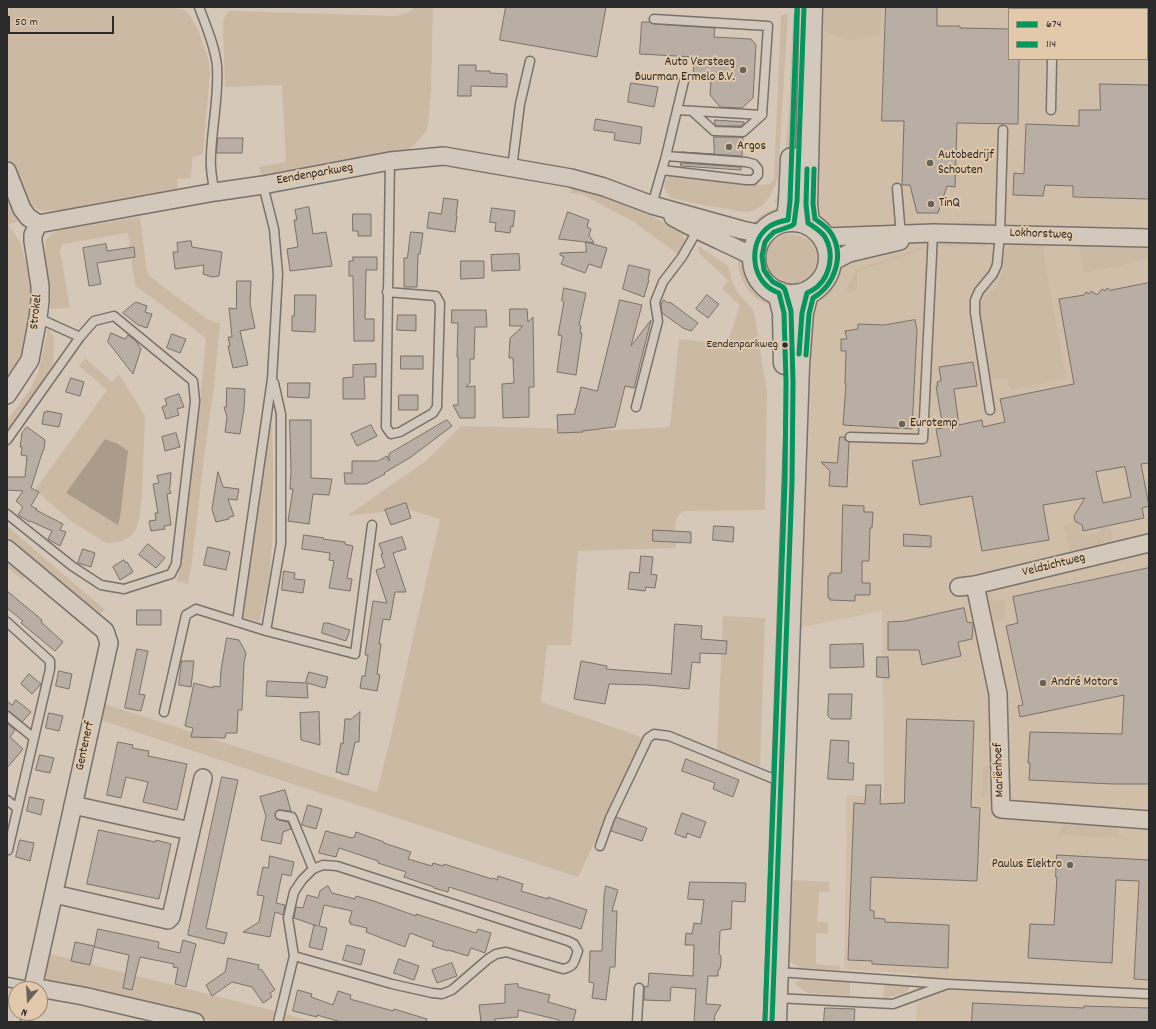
<!DOCTYPE html>
<meta charset="utf-8">
<style>
body{margin:0}
#map{position:relative;width:1156px;height:1029px;overflow:hidden;background:#d6c8b8;font-family:Dekko,sans-serif}
canvas{display:block}
.frame{position:absolute;inset:0;border:8px solid #2b2b2b;pointer-events:none}
.legend{position:absolute;left:1008px;top:8px;width:140px;height:52px;box-sizing:border-box;background:#e3c9ab;border:1px solid #998a78;margin:0;padding:5px 7px;list-style:none;font-size:12px;color:#2b2b2b}
.legend li{display:flex;align-items:center;gap:8px;height:20px}
.legend b{width:20px;border:1px solid #998a78}
.north{position:absolute;left:8px;top:981px;width:40px;height:40px;box-sizing:border-box;background:#e3c9ab;border:1px solid #998a78;border-radius:50%;rotate:198deg;font-size:11px;font-weight:700;line-height:16px;text-align:center;color:#2b2b2b}
.north::after{content:'';display:block;margin:auto;width:14px;height:18px;background:#67625c;clip-path:polygon(50% 0,100% 100%,50% 72%,0 100%)}
.scale{position:absolute;left:8px;top:16px;width:106px;height:18px;box-sizing:border-box;border:2px solid #2b2b2b;border-top:0;padding-left:5px;font-size:12px;line-height:14px;white-space:nowrap;color:#2b2b2b;-webkit-text-stroke:3px #e3c9ab;paint-order:stroke}
</style>
<div id="map">
<canvas width="1156" height="1029"></canvas>
<div class="frame"></div>
<ul class="legend">
<li><b style="height:5px;background:#00965e"></b>674</li>
<li><b style="height:5px;background:#00965e"></b>114</li>
</ul>
<div class="north">N</div>
<div class="scale">50 m</div>
</div>
<script>
const context = document.querySelector('canvas').getContext('2d');
context.lineJoin = 'round';
function fillPath(path, color) { context.fillStyle = color; context.fill(path, 'evenodd'); }
function stroke(path, color, width, dash) { context.strokeStyle = color; context.lineWidth = width; context.lineCap = dash ? 'butt' : 'round'; context.setLineDash(dash || []); context.stroke(path); }
function write(font, color, halo, rows, align = 'center') {
  context.font = font + ' Dekko,sans-serif'; context.lineWidth = 4; context.setLineDash([]); context.textBaseline = 'middle'; context.strokeStyle = halo; context.fillStyle = color; for (const [text, x, y, turn = 0] of rows) {
    context.save(); context.translate(x, y); context.rotate((+turn || 0) * Math.PI / 180); context.textAlign = isNaN(turn) ? turn : align; if (halo) context.strokeText(text, 0, 0); context.fillText(text, 0, 0); context.restore();
  }
}
const built = new Path2D(`
 M816,7H1149V1022H916L917,974L844,969L847,795L884,798L882,611L793,629L802,343ZM1009,9H1147V59H1009Z`);
const green = new Path2D(`
 M10,7H158L184,9L189,14L198,30L208,58L210,72L203,154L192,158L191,178L177,179L178,191L65,210L44,211L37,209L27,203L21,196L7,157V30L9,29L7,17Z
 M414,7H433L431,90L428,125L425,133L420,139L408,151L263,178L261,175L259,167L286,162L282,85L225,87L223,27C223,20 224,16 229,11H235L395,16C402,14 410,14 414,7Z
 M824,7H882L880,34L865,38L849,40L825,32L823,21Z
 M788,14L778,177C774,191 765,210 747,212C739,212 730,209 722,208C705,206 688,202 671,198L664,188L666,179L669,176L758,185L770,184L774,178L781,15Z
 M793,14H796L788,185L785,200L774,203L783,184L789,108Z
 M572,186L607,196L656,218L683,235L685,240L678,254L632,221L581,194L570,193Z
 M7,187L21,219L19,221L9,224L10,229H12C15,234 18,240 21,245C23,251 24,258 26,263C36,304 32,347 7,382Z
 M783,206C782,209 781,213 779,215C772,223 760,226 751,225C762,213 768,211 783,206Z
 M812,209C822,216 831,222 837,233C821,229 816,225 812,209Z
 M140,217L147,272L149,275L162,286L207,319L220,324L214,386L206,442L191,569L188,584L176,581L178,577L182,552L201,390L206,338L173,313L135,286L128,233L63,244L60,250L70,308L51,309L45,255L46,240L51,234L60,230Z
 M959,220L993,222L988,226L964,225Z
 M766 259a25 25 0 1 1 50 0a25 25 0 1 1-50 0Z
 M977,241L984,243L986,247L975,245L941,247L945,242Z
 M1011,243L1043,245L1044,257L1066,378L1012,390L1010,389L1005,378L990,380L980,318L981,304L986,295L994,290L1003,272L1004,253Z
 M1079,245L1149,247V259L1084,273Z
 M698,246L728,266L733,284L738,293L754,311L767,393L765,510L684,511L678,515L675,524L676,548L578,551L571,645H547L541,702L644,738L578,877L256,772L101,720L105,704L377,792L390,740L440,519L407,509L347,516L427,460L461,426L616,430L670,427L679,339L727,344L740,305L722,289L728,280L699,253Z
 M924,247L926,248L857,272V290L843,295L857,269Z
 M738,257L747,262L751,273L758,287L765,295L768,304C749,299 737,276 738,257Z
 M843,263C838,286 834,294 812,305L816,296L829,278L833,270Z
 M48,329L54,337L53,366L7,433V420L30,390L38,373Z
 M85,358L112,382L119,374L145,416L142,495L139,519L136,529L130,537L119,542L107,543L98,538L72,522L35,490L107,390L79,366Z
 M270,407C273,437 274,467 273,498C273,539 272,583 259,622L237,615Z
 M1105,500L1114,547L1071,556L1064,525L1079,521L1082,535L1100,532L1095,502Z
 M7,526L97,603L105,609L97,618L7,542Z
 M7,558L27,575L22,579L7,567Z
 M990,593L994,602L1006,599L1005,618L996,623L990,622L986,595Z
 M723,616L765,618L760,766L717,751Z
 M983,766H989L987,796L982,798Z
 M1063,824L1118,826V835L1126,838L1058,835Z
 M793,880L830,882L829,892H819L817,922H828V934L816,933V964L840,966V970L798,968L796,965L789,961Z
 M46,953L275,1011L272,1021L216,1022L39,981Z
 M804,978L850,981V996L807,993L794,983Z
 M884,984L907,985L909,987V990L906,993L883,999Z
 M285,1014L316,1022H284Z`);
const water = new Path2D(`
 M105,439L118,444L128,451L120,518L118,525L66,493Z`);
const building = new Path2D(`
 M506,7H606L597,57L500,40Z
 M886,7H937V26H960V28L1009,29V59H1019L1018,124L957,123L955,187L947,186L938,213H917L910,185H902L904,121H882Z
 M642,22H650L654,24L715,28L714,37L751,39L756,45L753,98L742,108L720,107L710,95L711,80L693,78L694,57L640,54Z
 M459,65H476V71H490V73L507,74V87L471,86V96H458Z
 M631,83L658,87L654,107L628,102Z
 M1100,84L1149,85V199L1073,197V186L1045,185L1043,196L1013,195L1014,173L1024,174L1026,124L1079,126V110H1100Z
 M596,119L642,127L640,144L614,140L615,133L594,130Z
 M715,120L744,122V124L741,126H716L715,124Z
 M714,137H743L742,156L681,152L714,154Z
 M218,138H243L242,153H217Z
 M681,163L741,167V170L681,166Z
 M444,198L458,200L456,216H457L455,232L427,228L429,212L441,214Z
 M309,207L313,234L326,232L332,266L290,271L287,249L298,247L294,220H297L295,210Z
 M492,208L515,211L513,227L511,226L510,233L495,231L496,223L490,222Z
 M568,212L589,220L587,227L591,229L589,235L594,243L559,239Z
 M353,214H371V236H358V231H353Z
 M411,232L423,233L420,254H418L417,287H404V258H407Z
 M191,241L192,247L222,252L219,276L212,277L203,274L204,265L175,269L173,252H178L177,243Z
 M586,242L607,248L601,268L589,264L585,273L561,264L564,257L560,255V253L586,252Z
 M106,244L107,251L134,247L135,257L97,263L101,284L89,286L83,248Z
 M519,254L520,270L492,271L491,255Z
 M353,257H377V270H366L365,319H374V341H354L353,276H349V261H353Z
 M461,261H484V278L461,279Z
 M629,265L650,270L648,280H649L644,297L623,289Z
 M237,281H251L250,304L255,328L240,331L248,365L233,368L228,346H230L228,337H232L229,308L236,309Z
 M1149,283V463L1141,464L1149,506L1142,508L1144,518L1083,531L1082,525L1075,521L1074,516L1085,498L1043,505L1049,540L982,551L972,496L920,505L912,461L941,456L936,429L943,428L936,386H938L937,382L941,381L939,367L973,362L977,386L954,389L959,425L982,420L983,427L1005,422L1000,399L1074,384L1059,299L1084,295L1086,292L1089,294L1091,291L1097,295L1102,289L1105,291L1107,288L1110,290ZM1125,467L1131,497L1103,503L1096,472Z
 M564,288L586,293L579,325L581,326L580,333H582L576,375L557,372L562,336L558,335L564,302L562,301Z
 M295,295H316L315,332L292,331V316H294Z
 M707,295L719,304L708,318L696,309Z
 M620,300L642,305L631,346L651,320L634,388L625,386L615,427L582,431L583,432L558,433L557,415L575,414V409H576L581,387L597,391Z
 M664,300L668,303L670,302L698,323L691,331L683,328L662,313L661,305Z
 M136,302L147,306L145,312L152,314L147,328L138,325L123,313Z
 M510,309H527L528,322L533,317L534,387H529V417L503,418L502,384L514,383L513,358H509L510,338L523,326H510Z
 M452,310H486L487,327H475L474,359H470V383L466,387L475,386V418H460L453,405H458V357H457L458,323H452Z
 M398,315H416V331L397,330Z
 M915,320L917,330L912,429L843,425L846,384H845L846,351H841V339H847L845,331L858,329V324L884,325Z
 M111,333L125,339L128,335L136,341L141,349L133,374L108,342Z
 M172,334L186,339L180,353L167,348Z
 M401,356H423V369H401Z
 M376,364V377H364L365,399H343V378L353,377V365Z
 M71,378L84,382L80,396L66,392Z
 M288,383H310L309,398L288,397Z
 M227,388L245,389L244,409L240,434L225,432L227,417L224,407H226Z
 M179,394L184,407L177,409L179,415L166,419L162,407L167,405L165,399Z
 M399,395H418V410H399Z
 M47,411L62,414L59,427L42,424L44,412H47Z
 M290,420H311V478L332,479L329,495L313,494L309,524L288,521L293,489H290L291,471Z
 M447,420L452,426L411,457L384,473L385,474L366,484H345L344,473H352V461H378L387,456L389,461V454Z
 M371,425L377,436L357,446L351,434Z
 M27,427L45,440L44,450H43L31,488L39,492L31,506L37,509L36,510L63,524L60,530L66,532L60,546L48,539L52,531L30,521V522L18,515L23,507L16,501L23,491L7,490V477H25L27,456L21,455L22,447H20L22,433Z
 M176,433L180,447L165,451L162,437Z
 M840,437H845V440L849,442L847,487L829,486L830,471L821,462L837,463Z
 M218,472L223,487L239,489L237,500L228,499L234,516L229,517V519L216,522L212,510Z
 M171,473L170,487L169,488L171,493L167,494L171,525L164,526L165,529L151,531L149,521L156,520L155,513H158L153,484L159,483L157,476Z
 M406,503L411,518L391,525L385,510Z
 M843,505L864,506V512H873L872,528H870L869,561H862V583H870V595H855V601L830,600V598H828V576H830V573H841Z
 M714,526L734,527L733,542L713,540Z
 M653,530L691,532V543L653,541Z
 M904,534L931,536V547L904,546Z
 M304,535L324,538L323,539L345,542V544L353,546L347,578L352,579L350,591L329,588L334,561L329,560L330,553L302,549Z
 M402,537L406,549L393,553L406,592H395L390,620L383,619L379,644H381L377,674L380,675L377,691L360,688L362,676H365L368,655H365L373,601L387,603L376,570L385,567L381,554H383L379,544Z
 M148,544L165,558L156,568L139,555Z
 M208,547L230,552L226,570L204,565Z
 M83,549L95,553L91,567L78,563Z
 M641,556L653,557L651,574L657,575L655,588L646,587L645,591L628,589L630,572L639,573Z
 M124,560L126,563L127,562L133,572L120,580L113,567Z
 M1149,568V784H1113L1029,780L1030,763H1028L1030,732L1122,734L1124,695L1020,717L1018,706L1023,705L1006,626L1018,623L1013,597Z
 M284,571L295,573L294,579L305,580L303,593L282,590Z
 M7,591L42,620L41,622L63,642L55,651L21,623L23,621L7,608Z
 M964,608L967,622L973,623V625L972,639L958,642L961,656L922,665L919,650H888V622L905,621Z
 M137,610H161V625H137Z
 M324,623H328L350,630L346,641L322,633Z
 M675,624L702,626L701,639L727,641L726,654L700,653V663L692,662L689,689L648,685L609,684L605,704L574,699L581,661L607,666L606,669L671,674Z
 M227,638L239,640L246,653L244,663L242,710H238L237,733H226L225,738L191,737L193,728L185,726L194,683L213,688V686L220,687L221,670Z
 M863,644L864,667L830,668V645Z
 M137,649L148,651L139,694L145,695L141,711L125,708Z
 M877,657H888L889,678L877,677Z
 M182,661H194L191,687L179,685Z
 M59,671L72,674L69,689L56,686Z
 M309,672L328,677L325,688L307,683L308,698L266,696L267,681L305,683Z
 M29,674L41,684L32,694L21,684Z
 M829,694H852L851,719H831L828,716Z
 M16,700L31,712L22,722L10,712L7,711V701L12,705Z
 M319,712L320,745L301,740L300,713Z
 M360,712L359,742H355L348,775L341,774V773L336,772L341,743L343,744L345,719H351Z
 M49,713L63,716L59,731L46,728Z
 M907,719L974,721L971,807L980,808L977,881L871,877L870,910L874,911V918L885,919V922L949,925L948,968L872,964V961L848,960L854,803L865,804L866,785H881L880,804L904,803Z
 M7,723L15,730L10,737L23,749L7,768Z
 M831,740L849,741L848,763H854L853,780L828,779Z
 M118,742L133,745L132,748L149,751L148,756L187,764L177,810L143,802L148,782L126,777L121,798L107,795Z
 M40,755L54,758L50,773L36,770Z
 M686,759L739,780L733,797L713,789L715,783L682,771Z
 M222,777L238,780L206,928L227,933L224,944L188,935Z
 M285,790L291,811L278,810L276,812L275,817L279,820L288,822L291,829L283,832L281,844L261,840L266,816L260,797Z
 M30,797L44,800L41,815L27,811Z
 M308,805L322,809L316,829L302,825Z
 M682,813L706,822L700,838L687,833L686,838L675,834Z
 M616,817L647,828L642,841L611,831Z
 M99,830L155,842L156,840L171,844L159,899L87,884Z
 M326,831L352,838V837L354,838L356,832L384,842V843L411,852L408,859L432,866L433,863L443,866L444,864L492,879L493,878L497,880L498,876L523,884L521,891L548,899V897L587,910L581,929L449,887L448,892L434,888V887L404,877L406,872L378,863V861L339,848L336,857L319,853Z
 M20,840L34,843L30,861L16,857Z
 M1057,855L1149,860V980L1134,979L1139,881L1116,880L1112,963L1028,958L1030,924L1054,925L1057,877H1056Z
 M270,856L294,862L291,876L282,874L276,903L285,905L283,915L275,912L270,937L243,932L259,922L264,896L257,895L263,867L268,868Z
 M690,882L746,883L745,902L732,901L731,929L721,930L720,931L719,954L721,956V962L720,969L718,970V976H708L706,1004L721,1005L715,1015L714,1022H694L696,989L671,987L670,1001L644,1000V986L648,987L649,973L693,976L694,945H685L686,933L692,934L694,923L701,924L704,900L688,899Z
 M328,886L332,893L355,899L356,896L374,901L416,916V914L476,933L478,929L491,933L485,953L471,948L468,956L448,950V951L432,946L434,942L410,933L405,947L366,932L367,928L350,924L351,922H349L352,911L324,905L319,926L327,928L322,950L309,947L314,925L317,926L294,918L296,907L303,908L307,895L318,898L320,891Z
 M606,886L618,890L612,911H617L615,967H610L606,1000L592,998L594,983L589,982L590,951H602L604,896Z
 M98,929L159,942L158,948L180,953L183,940L196,944L186,987L175,984L178,968L173,967L174,964L140,957L132,990L123,988L129,955L94,947L90,965L71,961L75,942L94,946Z
 M347,945L365,950L361,965L343,960Z
 M228,958L259,965L258,969L262,970L275,990L270,993L272,997L263,1003L252,987L232,982L212,996L206,985L225,972Z
 M399,959L419,966L414,980L394,973Z
 M452,963L457,976L437,983L432,970Z
 M518,984V987L550,995L548,1002L576,1010L573,1022H558L559,1020L518,1010V1017L495,1019V1022H481L479,1005L505,1003V985Z
 M298,990L312,994L311,997L333,1005L338,991L351,995L350,999L393,1011L394,1009L427,1019L426,1022H341L317,1015V1017L293,1011Z
 M973,1003L1084,1008V1006L1149,1008V1022H972Z
 M825,1008L855,1009L854,1022H824Z`);
const lane = new Path2D(`
 M199,7C206,26 215,46 217,66C219,96 212,126 211,155C210,168 212,180 215,192
 M1054,9V7
 M1147,18H1149
 M654,19L768,26L762,115L678,110
 M1051,110L1052,59
 M692,111L714,131L743,132L762,115
 M512,168L520,104L530,61
 M662,170L746,180H753L758,175V169L754,164L746,162L666,156
 M897,188L901,236
 M652,205L666,156L684,81
 M387,292L436,296L440,303L437,407L433,413L400,432L391,434L386,427L390,161
 M38,318L80,337
 M636,407L658,321L655,302L663,282L682,257L698,229
 M990,410L975,313V300L979,291L993,274L997,265L1000,234L1003,130
 M850,437L923,439L933,233
 M7,440L80,337L94,321L114,316L193,381L195,401L176,564L171,574L124,589L101,585L72,566L7,514
 M7,622L50,661V669L8,850
 M237,622L272,379L278,274L274,229L263,185
 M266,631L281,543V414L274,383
 M164,712L186,615L196,609L266,631L355,654L372,525
 M7,716L34,738
 M7,800L17,808
 M280,815L292,817L313,869
 M600,846L610,818L648,738L654,734L669,736L774,779
 M778,972L948,984L1149,994
 M7,982L33,987V989
 M776,998L893,1004L945,985
 M25,1022L27,1013
 M278,1022L294,956L288,918L294,892L302,880L313,869L323,865L337,866L568,941L574,944L578,951C574,961 575,967 563,969L506,952L496,954L488,959L452,990L442,994L432,993L392,984L294,956
 M637,1022L639,988`);
const street = new Path2D(`
 M7,171L22,209L28,217L38,224L215,192L263,185L390,161L444,156L571,178L604,187L652,205L742,230L762,234
 M673,217C699,232 727,243 754,257
 M825,237L933,233L1149,238
 M830,263L849,253L900,241
 M7,395L30,360L38,318L40,301V286L33,241V235L38,224
 M7,549L105,631L109,643L33,987L83,996L195,1022
 M975,585L998,694L1001,809L1149,820
 M959,587L975,585L1149,543
 M73,805L190,831
 M54,894L168,920L171,917L203,778`);
const primary = new Path2D(`
 M788,220L790,201L792,159
 M754 258a38 38 0 1 1 76 0a38 38 0 1 1-76 0Z
 M808,223L806,204L811,7
 M779,293L784,313L785,363
 M775,1022L798,365L802,313L807,293`);
const bus1 = new Path2D(`
 M799,354L802,313L807,293C811,291 815,289 818,286C831,274 834,252 825,237C821,231 814,227 808,223L806,204L807,169
 M765,1022L785,482L786,382L784,313L779,293C775,291 771,290 768,287C750,272 750,239 770,226C775,223 782,221 788,220L790,201L797,7`);
const bus2 = new Path2D(`
 M806,355L809,314L813,298C835,285 845,255 831,233C827,227 821,223 815,219L813,204L814,169
 M772,1022L792,482L793,382L791,311L785,290L783,287L773,282L768,276L764,270L762,256L765,242L769,237L774,232L791,226L794,224L797,201L804,7`);
const markers = [
 [743,70,4,"#67625c"],
 [729,147,4,"#67625c"],
 [930,163,4,"#67625c"],
 [931,204,4,"#67625c"],
 [785,345,3.5,"#2b2b2b"],
 [902,424,4,"#67625c"],
 [1043,683,4,"#67625c"],
 [1070,865,4,"#67625c"]
];
const busNames = [
 ["Eendenparkweg",778,345]
];
const poiNames = [
 ["Auto Versteeg",735,63,"right"],
 ["Buurman Ermelo B.V.",735,78,"right"],
 ["Argos",737,147],
 ["Autobedrijf",938,156],
 ["Schouten",938,171],
 ["TinQ",939,204],
 ["Eurotemp",910,424],
 ["André Motors",1051,683],
 ["Paulus Elektro",1062,865,"right"]
];
const streetNames = [
 ["Eendenparkweg",315,175,-10],
 ["Lokhorstweg",1041,235,2],
 ["Strokel",37,312,-84],
 ["Veldzichtweg",1054,566,-14],
 ["Gentenerf",86,746,-78],
 ["Mariënhoef",1000,770,-92]
];
fillPath(built, '#d1bea8');
fillPath(green, '#cbb9a4');
fillPath(water, '#ab9c8a');
fillPath(building, '#b8aea3');
stroke(building, '#78726a', 1);
stroke(lane, '#78726a', 11);
stroke(street, '#78726a', 20);
stroke(primary, '#78726a', 25);
stroke(lane, '#d2c8bc', 8);
stroke(street, '#d2c8bc', 17);
stroke(primary, '#d2c8bc', 22);
stroke(bus1, '#00965e', 5);
stroke(bus2, '#00965e', 5);
for (const [x, y, r, color] of markers) { const dot = new Path2D(); dot.arc(x, y, r, 0, 2 * Math.PI); context.fillStyle = color; context.fill(dot); stroke(dot, '#e3c9ab', 1.5); }
write('12px', '#2b2b2b', '#e3c9ab', busNames, 'right');
write('13px', '#2b2b2b', '#e3c9ab', poiNames, 'left');
write('13px', '#2b2b2b', '#e3c9ab', streetNames);
</script>
